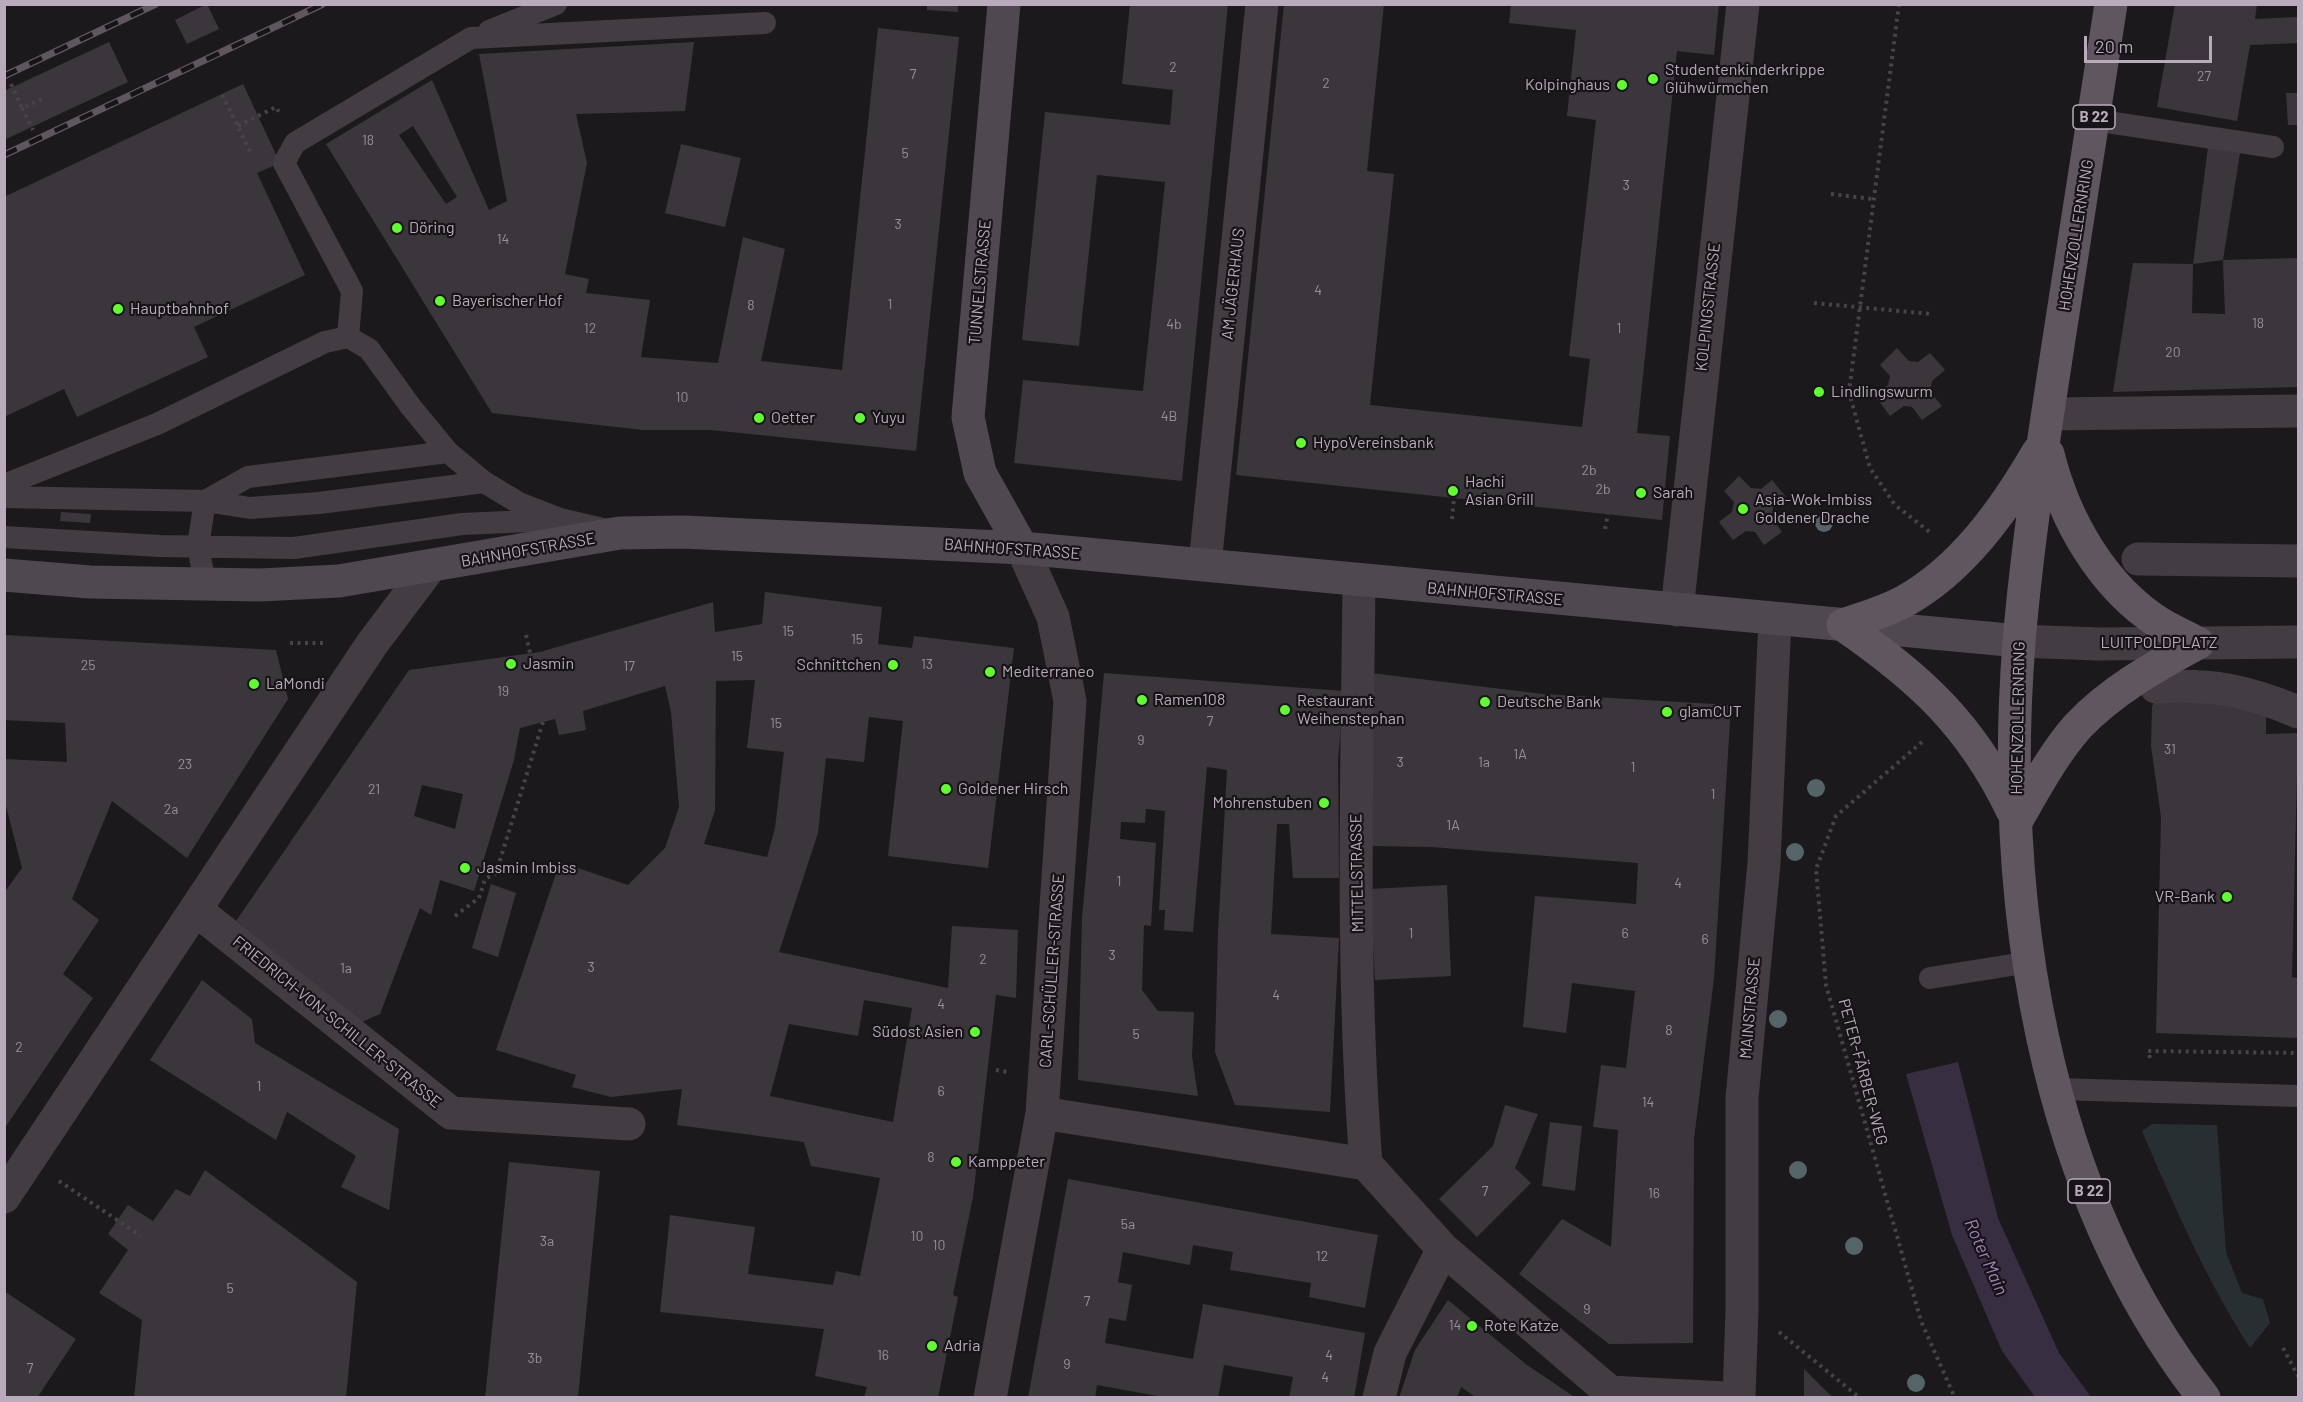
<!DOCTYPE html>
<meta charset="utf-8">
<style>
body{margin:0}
#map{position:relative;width:2303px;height:1402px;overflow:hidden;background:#1c191c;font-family:Barlow,sans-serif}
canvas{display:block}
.frame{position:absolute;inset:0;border:6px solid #b9abbc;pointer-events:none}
.scale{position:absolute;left:2084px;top:36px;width:128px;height:27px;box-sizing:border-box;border:3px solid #b9abbc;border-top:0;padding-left:8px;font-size:18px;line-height:21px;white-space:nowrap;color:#b9abbc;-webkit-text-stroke:4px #171417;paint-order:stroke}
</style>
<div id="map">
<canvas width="2303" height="1402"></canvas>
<div class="frame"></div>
<div class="scale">20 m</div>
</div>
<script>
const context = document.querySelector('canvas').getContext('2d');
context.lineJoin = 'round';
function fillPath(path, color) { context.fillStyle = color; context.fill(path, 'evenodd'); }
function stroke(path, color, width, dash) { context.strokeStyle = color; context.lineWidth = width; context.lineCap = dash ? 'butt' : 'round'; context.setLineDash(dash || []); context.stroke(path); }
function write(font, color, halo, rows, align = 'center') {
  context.font = font + ' Barlow,sans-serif'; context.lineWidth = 4.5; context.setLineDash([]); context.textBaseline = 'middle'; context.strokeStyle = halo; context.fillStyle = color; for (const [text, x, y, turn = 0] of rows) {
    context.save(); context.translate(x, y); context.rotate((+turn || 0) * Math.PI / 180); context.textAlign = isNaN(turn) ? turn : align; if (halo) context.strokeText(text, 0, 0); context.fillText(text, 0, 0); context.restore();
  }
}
const green = new Path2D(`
 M2152,1124L2217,1125L2226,1252L2242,1293L2263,1299L2270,1323L2250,1348C2206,1279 2174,1206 2142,1131Z`);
const water = new Path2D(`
 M1958,1062L1998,1218L2059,1353L2091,1397H2035L2002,1351L1952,1235L1906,1074Z`);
const building = new Path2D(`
 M207,4L219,29L187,44L175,20Z
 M927,4H958V12L927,10Z
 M1130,4H1228L1182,481L1014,463L1023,380L1143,391L1165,182L1097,175L1079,346L1022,340L1045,112L1170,125L1173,90L1122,84Z
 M1284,4H1384L1367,171L1394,174L1370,405L1582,427L1590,359L1569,356L1596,120L1567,116L1576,30L1509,23L1511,4H1719L1714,55L1677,51L1637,433L1670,436L1662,520L1236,475Z
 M2175,4H2257L2255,19L2298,17V43L2250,45L2237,121L2157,107Z
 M878,28L959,37L916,451L711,430H643L492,413L326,144L432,80L489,210L507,201L479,54L694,42L685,111L576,114L587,163L565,274L589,279L586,293L650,300L641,357L718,363L743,237L785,249L761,361L842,370ZM413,126L457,197L446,204L399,135Z
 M109,42L128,82L4,140V91Z
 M243,84L280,163L257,173L305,275L194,327L208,357L77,417L64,389L4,417V197Z
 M2286,93H2298V125H2288Z
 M681,144L741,158L725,227L665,213Z
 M2208,147L2240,153L2223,260L2298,258V387L2113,392L2133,263L2193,264ZM2223,260L2225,314L2192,313L2193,264Z
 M1897,348L1909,361L1918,362L1930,353L1945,370L1932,381L1930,392L1942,406L1922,420L1912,407L1904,406L1890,416L1875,396L1888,385L1890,376L1880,365Z
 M1739,476L1751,488L1761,489L1772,480L1786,497L1773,507L1772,518L1782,532L1764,545L1755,532L1746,531L1733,540L1719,522L1732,512L1734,502L1724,491Z
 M61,512L91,514L90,523L60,521Z
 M765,592L882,607L878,644L912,648L914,636L1014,648L988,868L888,856L903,721L869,717L864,762L826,758L818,833L779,952L948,988L952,926L1018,930L1016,998L996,995L973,1197L953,1295L958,1297L938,1398H864L867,1387L815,1376L824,1329L660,1312L670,1215L755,1227L748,1274L833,1285L836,1271L860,1276L880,1178L811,1166L804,1142L677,1125L682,1089L611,1097L572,1087L576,1075L496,1050L560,862L628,885L665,848L679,807L671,712L665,686L583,711L586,730L559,735L555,719L520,728L514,760L474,891L440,880L431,915L420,908L380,1014L362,1022L236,921L409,670L540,652L713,602L715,632L762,624ZM755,680L747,748L784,752L775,828L767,857L704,844L715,810L716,681ZM422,785L463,794L455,829L414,816ZM864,1000L912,1008L893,1122L770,1096L789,1024L858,1036Z
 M4,635L276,650L288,699L187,858L112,801L72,899L99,920L63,974L93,998L4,1129V893L22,868L4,798V759L67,762L65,723L4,720Z
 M1104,673L1344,691L1338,760L1339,878H1293L1289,824H1277L1271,934L1339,938L1330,1112L1235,1105L1215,1052L1218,932L1227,770L1207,767L1193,932L1164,930L1165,910H1159L1165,811L1146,809L1145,823L1121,822L1120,839L1156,843L1151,926L1144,925L1142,990L1158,1011L1194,1012L1192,1056L1198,1096L1078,1080L1082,918Z
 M1371,673L1543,694L1731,705L1714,978L1694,1139L1693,1343L1609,1344L1519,1274L1562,1219L1611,1247L1618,1130L1593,1127L1601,1065L1626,1068L1635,991L1572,983L1566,1033L1523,1027L1535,896L1636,904L1638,863L1431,847L1369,846Z
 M2155,694L2266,712V734L2298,733L2292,977L2298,978V1038L2156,1033L2161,817L2151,746L2152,708Z
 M491,884L516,893L498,957L472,948Z
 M1447,885L1451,976L1375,980L1370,889Z
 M202,980L252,1019L255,1043L399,1129L389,1210L341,1187L356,1156L287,1112L276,1140L150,1060Z
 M1505,1105L1538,1114L1515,1168L1531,1183L1477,1237L1439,1199L1493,1146Z
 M1550,1122L1582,1126L1575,1191L1542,1186Z
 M509,1162L600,1171L578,1398H485Z
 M205,1170L357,1282L346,1398H134L142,1320L99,1293L128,1250L108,1234L128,1205L153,1221L176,1189L190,1196Z
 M1068,1179L1378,1235L1365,1308L1309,1297L1311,1283L1230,1270L1233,1252L1193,1245L1190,1265L1123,1252L1118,1282L1132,1285L1126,1321L1109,1318L1105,1343L1193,1359L1203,1304L1365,1333L1354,1398H1289L1293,1377L1224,1365L1218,1398H1168L1097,1385L1095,1398H1028Z
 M4,1291L76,1339L37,1398H4Z
 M1448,1300L1527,1365L1576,1398H1477L1461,1387L1457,1398H1399L1415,1350Z
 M1804,1369L1833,1398H1804Z`);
const path = new Path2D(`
 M1899,4L1849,392L1870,468L1895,505L1931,533
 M11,84L22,108L42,99
 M222,95L252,155
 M22,108L33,130
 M238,126L276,107L280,114
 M1831,194L1873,199
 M1814,303L1931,314
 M1452,519L1454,498
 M1605,529L1608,514
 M526,635L530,653
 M290,643H326
 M1922,742L1836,816L1816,869L1826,985L1921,1321L1955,1398
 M455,916L479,898L485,879L496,873L543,722
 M2150,1058L2148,1051L2298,1053
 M996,1070L1007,1072
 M59,1181L141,1236
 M1779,1332L1860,1398
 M2283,1348L2298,1376`);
const lane = new Path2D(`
 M489,31L556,4
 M2094,120L2273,147
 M348,337L352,291L284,163L295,143L471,38L765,23
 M4,485L157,424L325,342L348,337L369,349L411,407L448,452L484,482L519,503L560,519L607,530
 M4,497L205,501L250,508L319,503L484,482
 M205,501L248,477L448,452
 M205,501L198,546L205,584
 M4,537L160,546L294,548L462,524L552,520
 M1930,978L2030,962
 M2056,1089L2298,1096`);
const street = new Path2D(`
 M2048,414L2298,411
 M2138,559L2298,561
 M1205,564L1262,4
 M1359,581C1357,776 1351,971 1366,1164
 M1677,610L1743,4
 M2019,641L2099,644L2298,642
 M2156,687C2213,684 2246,690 2298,712
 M196,910L451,1113L629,1124
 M1042,1113L1366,1164L1443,1249L1610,1392L1725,1398
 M4,1197L372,644L430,567
 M990,1398L1042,1113L1070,701L1053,617L1022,548
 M1379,1398L1390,1353L1443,1249
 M1739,1398L1742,1310V1098L1764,863L1775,619`);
const secondary = new Path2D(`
 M1004,4L968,417L980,473L1022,548
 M4,575L90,582L260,585L339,581L620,533L683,532L1022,548L2019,641`);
const primary = new Path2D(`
 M2111,4C2095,112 2078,219 2061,326C2045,431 2028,536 2019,642C1999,900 2041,1189 2204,1398
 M2048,454C2064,519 2102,587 2161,624C2173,631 2186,637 2198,643
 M1843,625C1863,618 1884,612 1903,602C1962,570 2005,509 2038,452
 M1843,625C1920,678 1971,725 2012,810
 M2018,818C2036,787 2054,753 2078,726C2112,690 2156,666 2198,643`);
const rail = new Path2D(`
 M4,76L156,4
 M4,155L323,4`);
const trees = [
 [1824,523],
 [1816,788],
 [1795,852],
 [1778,1019],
 [1798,1170],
 [1854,1246],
 [1916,1383]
];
const markers = [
 [1653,79,6,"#62fd30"],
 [1622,85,6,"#62fd30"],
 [397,228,6,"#62fd30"],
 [440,301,6,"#62fd30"],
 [118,309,6,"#62fd30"],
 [1819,392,6,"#62fd30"],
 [759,418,6,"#62fd30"],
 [860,418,6,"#62fd30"],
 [1301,443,6,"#62fd30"],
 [1453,491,6,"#62fd30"],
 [1641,493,6,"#62fd30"],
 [1743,509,6,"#62fd30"],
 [511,664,6,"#62fd30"],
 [893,665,6,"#62fd30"],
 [990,672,6,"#62fd30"],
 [254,684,6,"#62fd30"],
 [1142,700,6,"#62fd30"],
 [1485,702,6,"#62fd30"],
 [1285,710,6,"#62fd30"],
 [1667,712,6,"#62fd30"],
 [946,789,6,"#62fd30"],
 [1324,803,6,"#62fd30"],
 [465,868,6,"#62fd30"],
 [2227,897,6,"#62fd30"],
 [975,1032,6,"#62fd30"],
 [956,1162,6,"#62fd30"],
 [1472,1326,6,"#62fd30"],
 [932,1346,6,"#62fd30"]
];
const numberNames = [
 ["2",1173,67],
 ["7",913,74],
 ["27",2204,76],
 ["2",1326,83],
 ["18",368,140],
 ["5",905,153],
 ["3",1626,185],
 ["3",898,224],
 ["14",503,239],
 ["4",1318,290],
 ["1",890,304],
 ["8",751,305],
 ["18",2258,323],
 ["4b",1174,324],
 ["12",590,328],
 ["1",1619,328],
 ["20",2173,352],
 ["10",682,397],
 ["4B",1169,416],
 ["2b",1589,470],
 ["2b",1603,489],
 ["15",788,631],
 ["15",857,639],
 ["15",737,656],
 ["13",927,664],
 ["25",88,665],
 ["17",629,666],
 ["19",503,691],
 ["7",1210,721],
 ["15",776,723],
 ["9",1141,740],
 ["31",2170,749],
 ["1A",1520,754],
 ["3",1400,762],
 ["1a",1484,762],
 ["23",185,764],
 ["1",1633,767],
 ["21",374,789],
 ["1",1713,794],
 ["2a",171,809],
 ["1A",1453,825],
 ["1",1119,881],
 ["4",1678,883],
 ["1",1411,933],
 ["6",1625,933],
 ["6",1705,939],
 ["3",1112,955],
 ["2",983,959],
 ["3",591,967],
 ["1a",346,968],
 ["4",1276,995],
 ["4",941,1004],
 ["8",1669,1030],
 ["5",1136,1034],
 ["2",19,1047],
 ["1",259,1086],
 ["6",941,1091],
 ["14",1648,1102],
 ["8",931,1157],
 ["7",1485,1191],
 ["16",1654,1193],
 ["5a",1128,1224],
 ["10",917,1236],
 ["3a",547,1241],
 ["10",939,1245],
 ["12",1322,1256],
 ["5",230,1288],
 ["7",1087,1301],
 ["9",1587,1309],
 ["14",1455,1325],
 ["16",883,1355],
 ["4",1329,1355],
 ["3b",535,1358],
 ["9",1067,1364],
 ["7",30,1368],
 ["4",1325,1377]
];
const shields = [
 [2094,117,42],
 [2089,1191,42]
];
const shieldNames = [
 ["B 22",2094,117],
 ["B 22",2089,1191]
];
const poiNames = [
 ["Studentenkinderkrippe",1665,70],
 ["Glühwürmchen",1665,88],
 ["Kolpinghaus",1610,85,"right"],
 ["Döring",409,228],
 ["Bayerischer Hof",452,301],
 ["Hauptbahnhof",130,309],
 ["Lindlingswurm",1831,392],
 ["Oetter",771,418],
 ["Yuyu",872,418],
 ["HypoVereinsbank",1313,443],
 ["Hachi",1465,482],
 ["Asian Grill",1465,500],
 ["Sarah",1653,493],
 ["Asia-Wok-Imbiss",1755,500],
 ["Goldener Drache",1755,518],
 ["Jasmin",523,664],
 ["Schnittchen",881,665,"right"],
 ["Mediterraneo",1002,672],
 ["LaMondi",266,684],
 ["Ramen108",1154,700],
 ["Restaurant",1297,701],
 ["Weihenstephan",1297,719],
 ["Deutsche Bank",1497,702],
 ["glamCUT",1679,712],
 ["Goldener Hirsch",958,789],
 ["Mohrenstuben",1312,803,"right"],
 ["Jasmin Imbiss",477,868],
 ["VR-Bank",2215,897,"right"],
 ["Südost Asien",963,1032,"right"],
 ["Kamppeter",968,1162],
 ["Rote Katze",1484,1326],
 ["Adria",944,1346]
];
const streetNames = [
 ["HOHENZOLLERNRING",2076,235,-81],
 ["TUNNELSTRASSE",980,282,-85],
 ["AM JÄGERHAUS",1233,284,-84],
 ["KOLPINGSTRASSE",1708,307,-84],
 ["BAHNHOFSTRASSE",1012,549,4],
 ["BAHNHOFSTRASSE",528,550,-10],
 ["BAHNHOFSTRASSE",1495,594,5],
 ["LUITPOLDPLATZ",2159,643],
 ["HOHENZOLLERNRING",2018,718,-89],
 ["MITTELSTRASSE",1357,873,-91],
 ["CARL-SCHÜLLER-STRASSE",1052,971,-86],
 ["MAINSTRASSE",1750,1008,-85],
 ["FRIEDRICH-VON-SCHILLER-STRASSE",337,1022,39],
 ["PETER-FÄRBER-WEG",1863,1072,75]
];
const waterNames = [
 ["Roter Main",1986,1257,66]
];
fillPath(green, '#272f32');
fillPath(water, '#382e41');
fillPath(building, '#3b363b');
stroke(path, '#49424a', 4, [3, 4.5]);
stroke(lane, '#433c43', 22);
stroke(street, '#433c43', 33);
stroke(secondary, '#504851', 33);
stroke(primary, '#5f5660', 33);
stroke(rail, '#5f5660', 7);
stroke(rail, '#171417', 4.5, [14]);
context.fillStyle = '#546469';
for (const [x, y] of trees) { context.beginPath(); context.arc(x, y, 9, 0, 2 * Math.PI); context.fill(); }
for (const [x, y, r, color] of markers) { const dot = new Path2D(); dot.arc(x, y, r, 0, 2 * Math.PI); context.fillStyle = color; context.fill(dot); stroke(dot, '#171417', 2); }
write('14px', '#9a8e9c', null, numberNames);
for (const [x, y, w] of shields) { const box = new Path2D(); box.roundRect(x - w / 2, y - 12, w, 24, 4.5); context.fillStyle = '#171417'; context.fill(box); stroke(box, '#b9abbc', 1.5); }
write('bold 15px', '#b9abbc', null, shieldNames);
write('16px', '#b9abbc', '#171417', poiNames, 'left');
write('16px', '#b9abbc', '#171417', streetNames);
write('italic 18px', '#a081b9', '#171417', waterNames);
</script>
